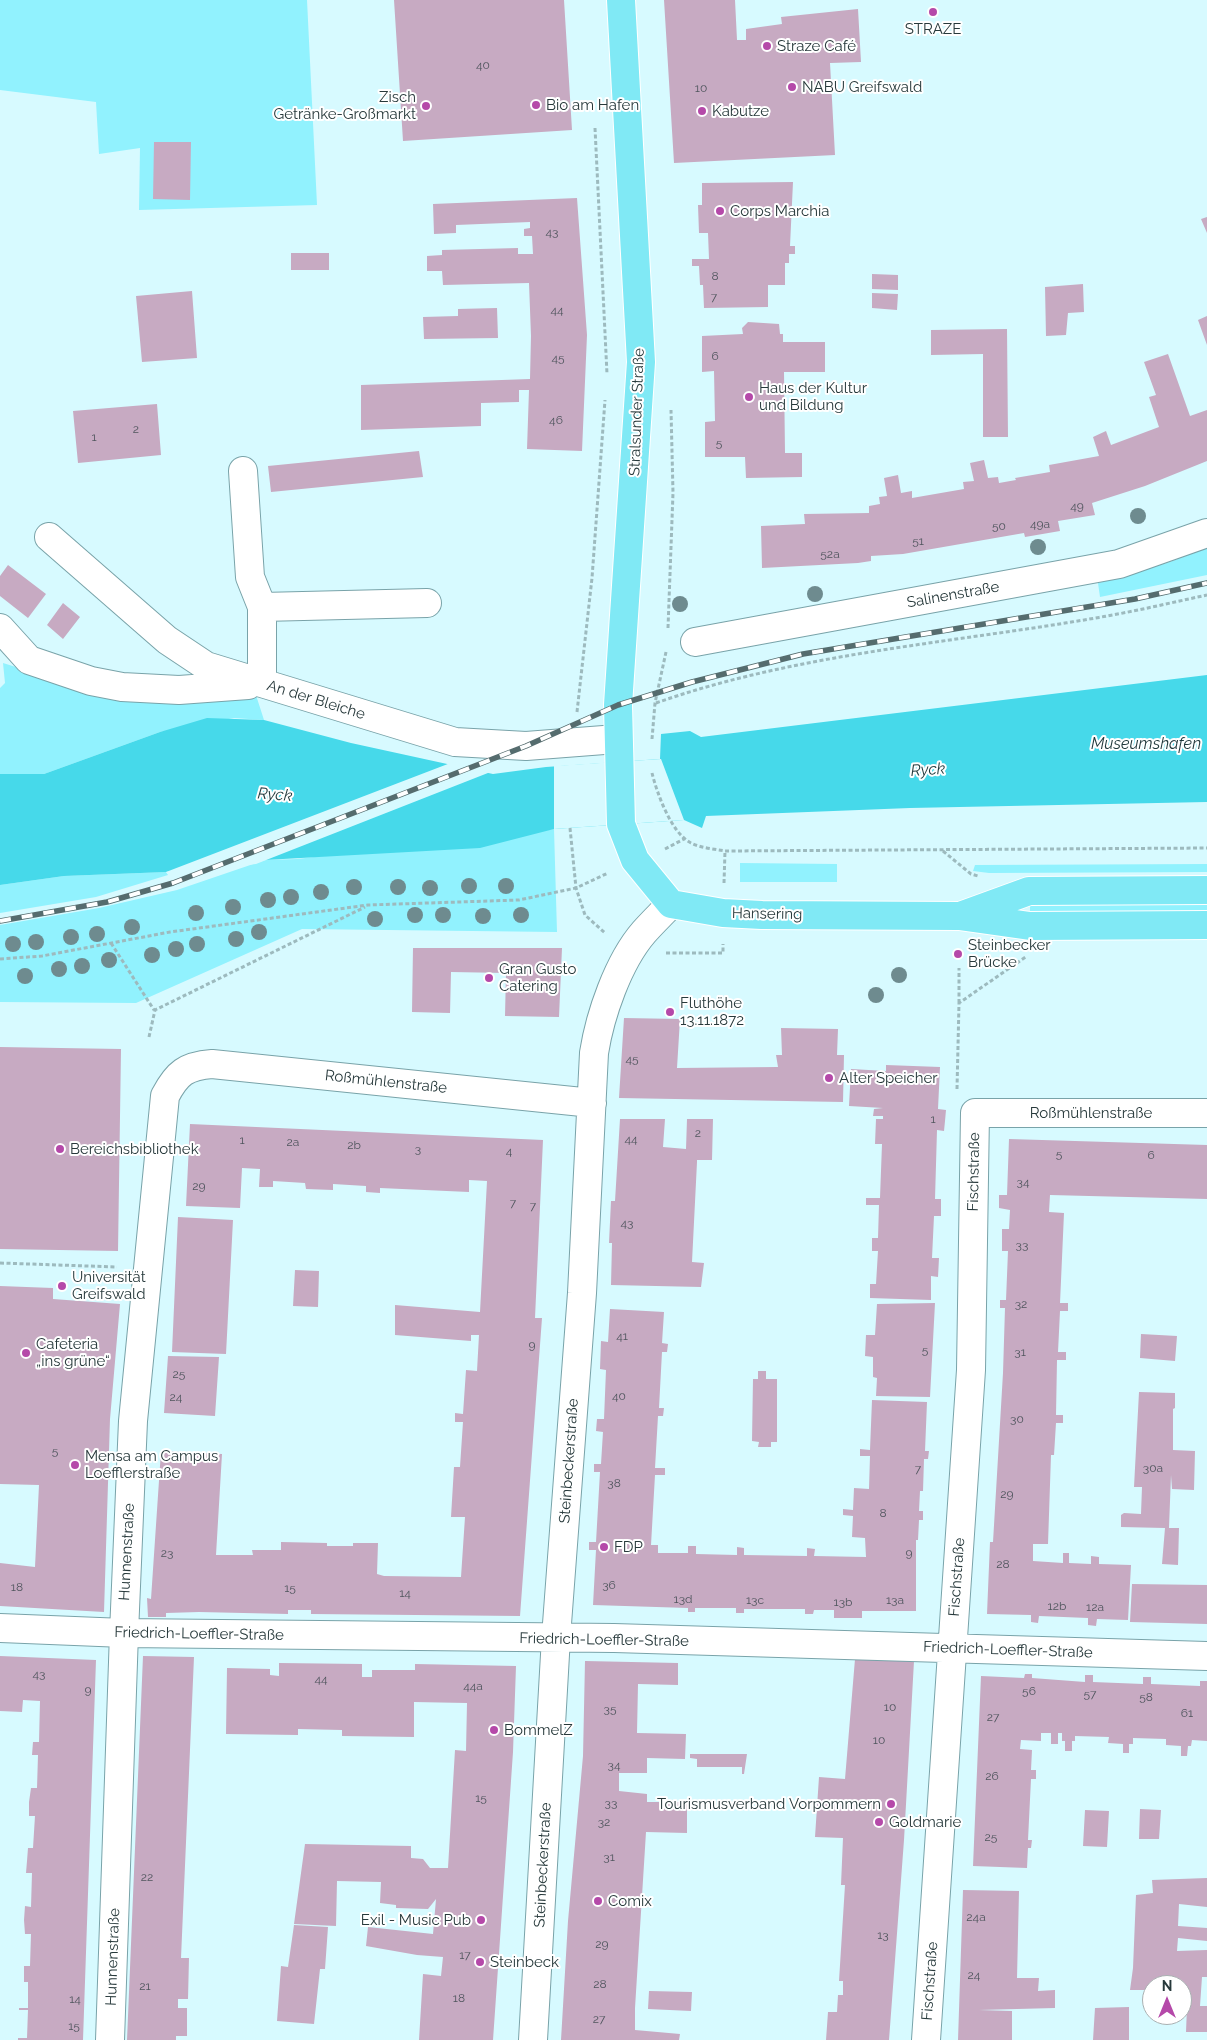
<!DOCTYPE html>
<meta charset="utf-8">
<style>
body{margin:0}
#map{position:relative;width:1207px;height:2040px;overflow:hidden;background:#d7faff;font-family:Raleway,sans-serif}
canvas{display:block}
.north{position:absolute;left:1142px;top:1975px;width:50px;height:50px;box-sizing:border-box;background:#fff;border:1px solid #a9b0b1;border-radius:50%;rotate:0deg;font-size:14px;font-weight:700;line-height:20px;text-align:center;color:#27393b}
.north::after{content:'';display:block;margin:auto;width:18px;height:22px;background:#b549a9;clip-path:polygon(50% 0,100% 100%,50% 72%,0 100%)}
</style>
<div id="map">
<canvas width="1207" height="2040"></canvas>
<div class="north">N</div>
</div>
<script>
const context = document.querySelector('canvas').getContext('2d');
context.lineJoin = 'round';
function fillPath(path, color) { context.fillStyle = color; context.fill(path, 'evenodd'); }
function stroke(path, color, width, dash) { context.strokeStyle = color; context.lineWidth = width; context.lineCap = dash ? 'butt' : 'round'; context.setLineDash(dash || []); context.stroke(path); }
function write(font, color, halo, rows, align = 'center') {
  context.font = font + ' Raleway,sans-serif'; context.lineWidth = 4; context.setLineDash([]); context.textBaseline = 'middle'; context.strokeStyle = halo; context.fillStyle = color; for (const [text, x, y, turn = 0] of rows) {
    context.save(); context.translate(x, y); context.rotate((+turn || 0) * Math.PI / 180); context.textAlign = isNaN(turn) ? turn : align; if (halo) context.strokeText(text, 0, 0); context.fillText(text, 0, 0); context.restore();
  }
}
const green = new Path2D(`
 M0,0H307L317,205L139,210L140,148L99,154L96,102L0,90Z
 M1207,548V575L1100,597L1098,583L1167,563Z
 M3,663L67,683L255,692L264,720L234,718L160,732L44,774H0V688L5,683Z
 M554,829L557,932L302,929L136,1003L0,1002V925L99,908L177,890L265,860L297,859Z
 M740,863L837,864V882H740Z
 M1207,864V872L989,873L973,871L975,865Z
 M166,872L168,875L96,897L0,913V885L64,876Z
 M1207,899V915L1030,916V900Z`);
const water = new Path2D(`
 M1207,675V802L910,808L706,816L702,828L684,820L554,829L480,848L265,860L166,872L64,876L0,885V774H44L160,732L207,718L264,720L351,743L493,774L546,767L660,759L661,734L690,731L701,737Z`);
const pier = new Path2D(`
 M661,759L684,820L554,829V766Z
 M453,762L493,771L256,864L168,874L166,872Z`);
const building = new Path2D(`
 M394,0H564L572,130L403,141Z
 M664,0H735L737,40H746V29L782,24L781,17L858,9L861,62L830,63L835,155L674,163Z
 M154,142H191L190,200L153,199Z
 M793,182L790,246H795V254H789V263H785V285H768V307L704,308L703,285H700L699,266H692V259H709L708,233H699L698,205H702V183Z
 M577,198L587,335L582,451L527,449L529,390H519V402L481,403V426L361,430V385L530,379L531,336L529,283L443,285L442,271H427V256L442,255V250L518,248V254H533L532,236H524V229L530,228V222L456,225V233L434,234L433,204Z
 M1207,217V233L1201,219Z
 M291,253H329V270H291Z
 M872,274L898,275V290L872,289Z
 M1083,284L1084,312L1068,313L1066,335L1046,336L1045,287Z
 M192,291L197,358L142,362L136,296Z
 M872,293L898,294L897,310L872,308Z
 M497,308L498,338L424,339L423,317L458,316V309Z
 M1207,316V345L1198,320Z
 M748,322L779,324L780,334H783V342H825V372H784L785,453H802V477L746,478L745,457H705V422L715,421L714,371L702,372V336L743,334L742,328Z
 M1007,329L1008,437H983V354L931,355V330Z
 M1168,354L1190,416L1207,410V461L1145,486L1092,503L1095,515L1058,521L1060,531L1025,537L1024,533L903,554L871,556V561L858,563L762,568L761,526L805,524L804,514L869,513V506L880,504L879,497L887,496L884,478L898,475L901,493L912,491V498L964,489L963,482L974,481L970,463L984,460L988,478L998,477L999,483L1016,480L1015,478L1050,472L1049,465L1099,456L1093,437L1106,431L1111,445L1159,427L1149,397L1156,395L1144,362Z
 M157,404L161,455L78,463L73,411Z
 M419,451L423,477L271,492L268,466Z
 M8,565L46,594L28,618L0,596V576Z
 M63,603L80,617L63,639L47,625Z
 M413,948H562L559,1017L505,1016L506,973L451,972L450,1013L412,1012Z
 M624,1018L680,1019L677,1068L778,1067L776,1055H782L781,1028L838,1029L837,1055H844L843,1102L619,1098Z
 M0,1047L121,1049L118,1251L0,1249Z
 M886,1065L940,1067L938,1109L946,1110L945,1121L944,1131L937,1130L935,1199H941V1216H934L932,1258H939L938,1277L931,1276V1300L870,1298V1284H876L878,1251H872V1238H878L879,1205H866V1198H880L882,1144H875L876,1119H883V1116H873L874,1109L883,1108L849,1106L851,1069L886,1071Z
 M620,1119H665L663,1147L686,1149L687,1119H713L712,1160H697V1162L692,1262L704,1263L701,1287L611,1285L612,1243H609L611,1201H615Z
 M190,1124L543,1140L535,1318H542L520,1616L311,1614V1610H288V1614L199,1612L166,1613V1617H148L147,1598L151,1599L161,1451L222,1454L216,1555H253L252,1550H281V1542L327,1543V1546H353V1543H378L377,1574L384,1576L461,1577L465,1517H451L454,1467H460L463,1422H455V1413L463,1414L466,1370L477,1371L479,1335H471V1341L395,1335V1305L480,1312L487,1181L469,1180V1192L380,1188V1193L366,1192V1186L333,1184V1190L306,1189L305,1183L273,1181V1187H259L260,1169L242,1168L240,1208L186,1206Z
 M1009,1139L1207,1145V1199L1050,1195L1049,1212L1064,1213L1060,1303H1068V1311H1060L1058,1352H1066V1360H1057L1056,1415H1063V1423H1056L1054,1455H1051L1048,1544H1033V1561L1063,1563V1553H1069V1563L1091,1564V1556L1099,1557V1564L1131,1565L1128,1620L1097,1619L1096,1626L1088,1625V1618L1039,1616L1038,1623L1031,1622V1615L987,1614L990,1542H993L1003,1373L1005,1308H1000V1300H1006L1008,1251H1002V1229H1009L1010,1210L999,1208V1195H1007Z
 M178,1217L233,1220L226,1354L172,1352Z
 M295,1270L319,1271L318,1307L293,1306Z
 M0,1286L53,1288V1299L120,1304L110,1419L104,1612L0,1606V1563L35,1567L39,1485L0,1484Z
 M935,1303L930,1397L876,1396L877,1378L873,1377V1357L865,1356L866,1335H875L877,1304Z
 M610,1309L664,1312L662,1343L668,1344L667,1352H662L659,1408H664L663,1416H658L655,1468H665V1475H655L651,1545H658V1553H688V1546H696V1554L737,1555V1547L744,1548V1555L807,1556V1548L815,1549L814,1556L866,1557L865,1538L852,1537L853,1516L843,1515V1509L853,1510L854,1488L869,1489L870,1456H860V1449L870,1450L872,1400L927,1402L925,1451H929L928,1459H924L923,1491H920L919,1511H923V1520H919L918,1540H916V1611H862V1618H834V1610H814L813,1614H805V1609H744V1613H736V1608H695V1612H688V1608L593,1605L596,1550H589V1542H596L600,1472H594V1464H601L603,1432L596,1431L597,1419H604L606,1370L600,1369L601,1341L608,1342Z
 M1141,1334L1177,1336L1175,1361L1140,1358Z
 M168,1356L219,1357L215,1416L164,1413Z
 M758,1371H766V1379H777V1442H771V1447H758L759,1442L752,1441L753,1379H758Z
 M1139,1392L1175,1393V1408L1173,1409V1450L1195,1451L1194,1490L1172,1489L1171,1475L1169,1528H1179L1178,1565L1162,1564L1165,1528L1121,1527V1515L1124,1513L1141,1514L1142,1487H1134Z
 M1132,1584L1207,1585V1624L1130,1622Z
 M0,1656L96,1660L83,2040H18V2038H27L28,2010H19V2008H28V1982H24V1966H30L31,1934H25L24,1920L25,1906L31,1907L32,1873H26L27,1861L28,1848H33L35,1816H29V1802L31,1788H37L38,1755H32L33,1742H39L40,1701L23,1700L22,1712L0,1711Z
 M143,1656L194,1657L181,1958H189L188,1999H178V2008H187V2036H176V2040H127Z
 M855,1659L914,1661L904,1840L889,2040H826L828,2012H837L838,1995H843V1981H839L845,1885H841L843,1838L815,1837L819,1777L845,1779Z
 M585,1661L678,1663V1685L638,1684L637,1733L686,1734L685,1759L647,1758V1773H619V1791L647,1794V1802H687V1833L646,1832L635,2008V2030L680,2034L679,2040H561L568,1921L583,1756Z
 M279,1663L362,1664V1677H372V1670H415V1664L516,1666L513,1752L493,2040H419L423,1974L441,1976L443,1957L417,1955L366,1946L368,1927L433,1934L436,1899L428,1909L396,1908V1905L380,1903L381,1882L337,1881L336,1926L294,1924L305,1844L411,1846V1858L423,1859L430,1868H448L455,1750L466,1751L467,1703L414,1702V1737L342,1736V1730L298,1729V1735L226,1734L227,1668L270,1669V1675L279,1676Z
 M1025,1674H1032V1678L1085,1682V1675H1093V1682L1143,1684V1677H1151V1684L1200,1686V1681H1207V1741L1192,1740L1191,1746H1188L1187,1756H1181V1746L1166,1745V1739L1133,1738V1744H1129V1753H1123V1744L1108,1743L1109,1737L1075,1736V1741H1072V1751H1065V1741H1062V1733H1058V1744H1051V1733H1041V1741L1021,1740L1020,1749L1032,1750L1031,1770H1036V1779H1031L1028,1840H1032L1031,1848H1028L1027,1868L973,1866L981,1676L1024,1678Z
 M690,1754H747L744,1774H742V1767H697V1759L690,1758Z
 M1140,1809L1161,1810L1159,1839H1139Z
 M1085,1810L1109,1811L1107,1847L1083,1846Z
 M1207,1878V1907L1179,1904L1178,1926L1207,1928V1941L1178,1938L1177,1951L1207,1950V1977H1202L1200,2006H1207V2032H1186L1187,2007H1182V1985H1152V1990H1130L1133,1968L1136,1895L1153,1893L1152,1880Z
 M963,1890L1019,1891L1017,1978H1039L1038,1991L1055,1990V2008L979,2010L1012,2011V2040H958Z
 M294,1925L328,1927L325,1969H320L314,2024L277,2021L281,1966L288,1967Z
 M649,1991L692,1992L691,2011L648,2009Z
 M1129,2007V2040H1093L1095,2008Z`);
const path = new Path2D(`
 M595,128L607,374
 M668,628L673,493L671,410
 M656,703C801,652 956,643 1107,616C1141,610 1174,602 1207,595
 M577,712L592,578L605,400
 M652,739L655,703L666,652
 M652,773C657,793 671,833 691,843C701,848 714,849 725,851L1207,848
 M570,828L576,888L585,915L605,933
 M665,849L684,839
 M943,851L971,874L978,876
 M724,883L725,851
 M111,943L154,1010
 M666,953H723V944
 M0,959L42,956L170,932L368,905L519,900L576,888L608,873
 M959,1003V968
 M149,1037L155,1010L365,907
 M957,1089L959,1003L1027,956
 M0,1263L117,1267`);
const minor = new Path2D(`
 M243,471L250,577L262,607
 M49,537L167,640L206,666L455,742L526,746L617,739
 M0,628L29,660L91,681L122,687L179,690L248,685
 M695,642L1119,564L1207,533
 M262,683V607L427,603
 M0,1628L124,1633L614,1638L1207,1656
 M110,2040L124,1633L133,1421L165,1096C177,1073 186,1066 212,1064L592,1103
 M533,2040L556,1637L582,1293L594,1053C600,1015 618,962 644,932C653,922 662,913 671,904
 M926,2040L971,1370L975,1113H1207`);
const major = new Path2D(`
 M621,0L641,362L618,705L621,824L635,860L671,904L723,913L762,915L959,916L1030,926L1207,925
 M963,915L1029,891L1207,890`);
const rail = new Path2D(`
 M0,921L107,902L173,883L526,746L618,705L692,682L803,654L1135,599L1207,583`);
const trees = [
 [1138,516],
 [1038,547],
 [815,594],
 [680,604],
 [469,886],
 [506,886],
 [354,887],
 [398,887],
 [430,888],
 [321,892],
 [291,897],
 [268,900],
 [233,907],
 [196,913],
 [415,915],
 [443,915],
 [521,915],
 [483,916],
 [375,919],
 [132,927],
 [259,932],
 [97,934],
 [71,937],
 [236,939],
 [36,942],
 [13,944],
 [197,944],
 [176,949],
 [152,955],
 [109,960],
 [82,966],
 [59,969],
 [899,975],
 [25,976],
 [876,995]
];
const markers = [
 [933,12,5,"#b549a9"],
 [767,46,5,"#b549a9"],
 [792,87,5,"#b549a9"],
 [536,105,5,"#b549a9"],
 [426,106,5,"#b549a9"],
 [702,111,5,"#b549a9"],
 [720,211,5,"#b549a9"],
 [749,397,5,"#b549a9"],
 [958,954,5,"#b549a9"],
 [489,978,5,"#b549a9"],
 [670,1012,5,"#b549a9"],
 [829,1078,5,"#b549a9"],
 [60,1149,5,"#b549a9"],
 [62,1286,5,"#b549a9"],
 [26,1353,5,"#b549a9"],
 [75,1465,5,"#b549a9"],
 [604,1547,5,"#b549a9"],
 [494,1730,5,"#b549a9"],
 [891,1804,5,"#b549a9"],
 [879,1822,5,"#b549a9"],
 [598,1901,5,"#b549a9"],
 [481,1920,5,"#b549a9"],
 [480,1962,5,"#b549a9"]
];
const numberNames = [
 ["40",483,65],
 ["10",701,88],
 ["43",552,232],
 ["8",715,276],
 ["7",714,297],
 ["44",557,310],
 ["6",715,356],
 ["45",558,358],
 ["46",556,420],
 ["2",136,429],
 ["1",94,437],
 ["5",719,443],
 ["49",1077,506],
 ["49a",1040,524],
 ["50",999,526],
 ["51",918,541],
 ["52a",830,554],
 ["45",632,1059],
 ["1",933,1119],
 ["2",698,1133],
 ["44",631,1139],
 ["1",242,1140],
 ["2a",293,1142],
 ["2b",354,1145],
 ["3",418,1149],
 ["4",509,1151],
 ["5",1059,1154],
 ["6",1151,1155],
 ["34",1023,1182],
 ["29",199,1186],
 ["7",513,1203],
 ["7",533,1206],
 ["43",627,1223],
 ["33",1022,1245],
 ["32",1021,1304],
 ["41",622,1336],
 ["9",532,1345],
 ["5",925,1350],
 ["31",1020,1352],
 ["25",179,1374],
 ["40",619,1396],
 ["24",176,1397],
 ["30",1017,1419],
 ["5",55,1451],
 ["30a",1153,1468],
 ["7",918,1469],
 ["38",614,1483],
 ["29",1007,1494],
 ["8",883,1513],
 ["23",167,1553],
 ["9",909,1553],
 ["28",1003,1564],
 ["36",609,1585],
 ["18",17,1587],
 ["15",290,1588],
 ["14",405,1593],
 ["13d",683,1599],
 ["13c",755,1600],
 ["13a",895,1600],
 ["13b",843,1602],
 ["12b",1057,1606],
 ["12a",1095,1607],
 ["43",39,1674],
 ["44",321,1679],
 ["44a",473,1686],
 ["9",88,1690],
 ["56",1029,1691],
 ["57",1090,1694],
 ["58",1146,1697],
 ["10",890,1707],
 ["35",610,1709],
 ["61",1187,1713],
 ["27",993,1717],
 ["10",879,1740],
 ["34",614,1765],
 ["26",992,1776],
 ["15",481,1798],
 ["33",611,1803],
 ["32",604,1822],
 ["25",991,1837],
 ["31",609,1857],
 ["22",147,1877],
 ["24a",976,1917],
 ["13",883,1935],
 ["29",602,1944],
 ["17",465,1955],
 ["24",974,1975],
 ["28",600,1984],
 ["21",145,1986],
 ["18",459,1998],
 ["14",75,1999],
 ["27",599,2019],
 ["15",74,2026]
];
const poiNames = [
 ["STRAZE",933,29,"center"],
 ["Straze Café",777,46],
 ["NABU Greifswald",802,87],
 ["Zisch",416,97,"right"],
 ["Getränke-Großmarkt",416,114,"right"],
 ["Bio am Hafen",546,105],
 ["Kabutze",712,111],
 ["Corps Marchia",730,211],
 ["Haus der Kultur",759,388],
 ["und Bildung",759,405],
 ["Steinbecker",968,945],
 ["Brücke",968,962],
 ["Gran Gusto",499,969],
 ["Catering",499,986],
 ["Fluthöhe",680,1003],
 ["13.11.1872",680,1020],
 ["Alter Speicher",839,1078],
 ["Bereichsbibliothek",70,1149],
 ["Universität",72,1277],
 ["Greifswald",72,1294],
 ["Cafeteria",36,1344],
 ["„ins grüne“",36,1361],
 ["Mensa am Campus",85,1456],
 ["Loefflerstraße",85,1473],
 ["FDP",614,1547],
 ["BommelZ",504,1730],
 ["Tourismusverband Vorpommern",881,1804,"right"],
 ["Goldmarie",889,1822],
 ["Comix",608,1901],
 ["Exil - Music Pub",471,1920,"right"],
 ["Steinbeck",490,1962]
];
const streetNames = [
 ["Stralsunder Straße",637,412,-88],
 ["Salinenstraße",953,595,-10],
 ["An der Bleiche",316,700,17],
 ["Hansering",767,914,1],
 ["Roßmühlenstraße",386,1082,6],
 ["Roßmühlenstraße",1091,1113],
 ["Fischstraße",974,1172,-89],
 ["Steinbeckerstraße",569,1461,-86],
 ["Hunnenstraße",127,1552,-87],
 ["Fischstraße",957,1577,-86],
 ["Friedrich-Loeffler-Straße",199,1634,1],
 ["Friedrich-Loeffler-Straße",604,1640,1],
 ["Friedrich-Loeffler-Straße",1008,1650,2],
 ["Steinbeckerstraße",543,1865,-87],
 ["Hunnenstraße",113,1957,-88],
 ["Fischstraße",930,1981,-86]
];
const waterNames = [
 ["Museumshafen",1146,744],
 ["Ryck",928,770,-4],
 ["Ryck",275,795,4]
];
fillPath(green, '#91f2fe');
fillPath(water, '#46d9ea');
fillPath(pier, '#d7faff');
fillPath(building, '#c7aac2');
stroke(minor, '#79a3a9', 30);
stroke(major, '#fff', 30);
stroke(path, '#9dbabe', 3, [4, 2.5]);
stroke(minor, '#fff', 28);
stroke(major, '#80e9f5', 28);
stroke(rail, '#556c6e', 5.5);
stroke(rail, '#fff', 4, [11]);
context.fillStyle = '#6e8b8f';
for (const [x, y] of trees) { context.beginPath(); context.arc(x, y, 8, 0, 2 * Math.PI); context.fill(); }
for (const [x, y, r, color] of markers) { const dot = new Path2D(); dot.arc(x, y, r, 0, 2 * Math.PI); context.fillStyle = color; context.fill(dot); stroke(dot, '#fff', 2); }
write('12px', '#4f555d', null, numberNames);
write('15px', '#27393b', '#fff', poiNames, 'left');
write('15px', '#27393b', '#fff', streetNames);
write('italic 16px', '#1f373a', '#fff', waterNames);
</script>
